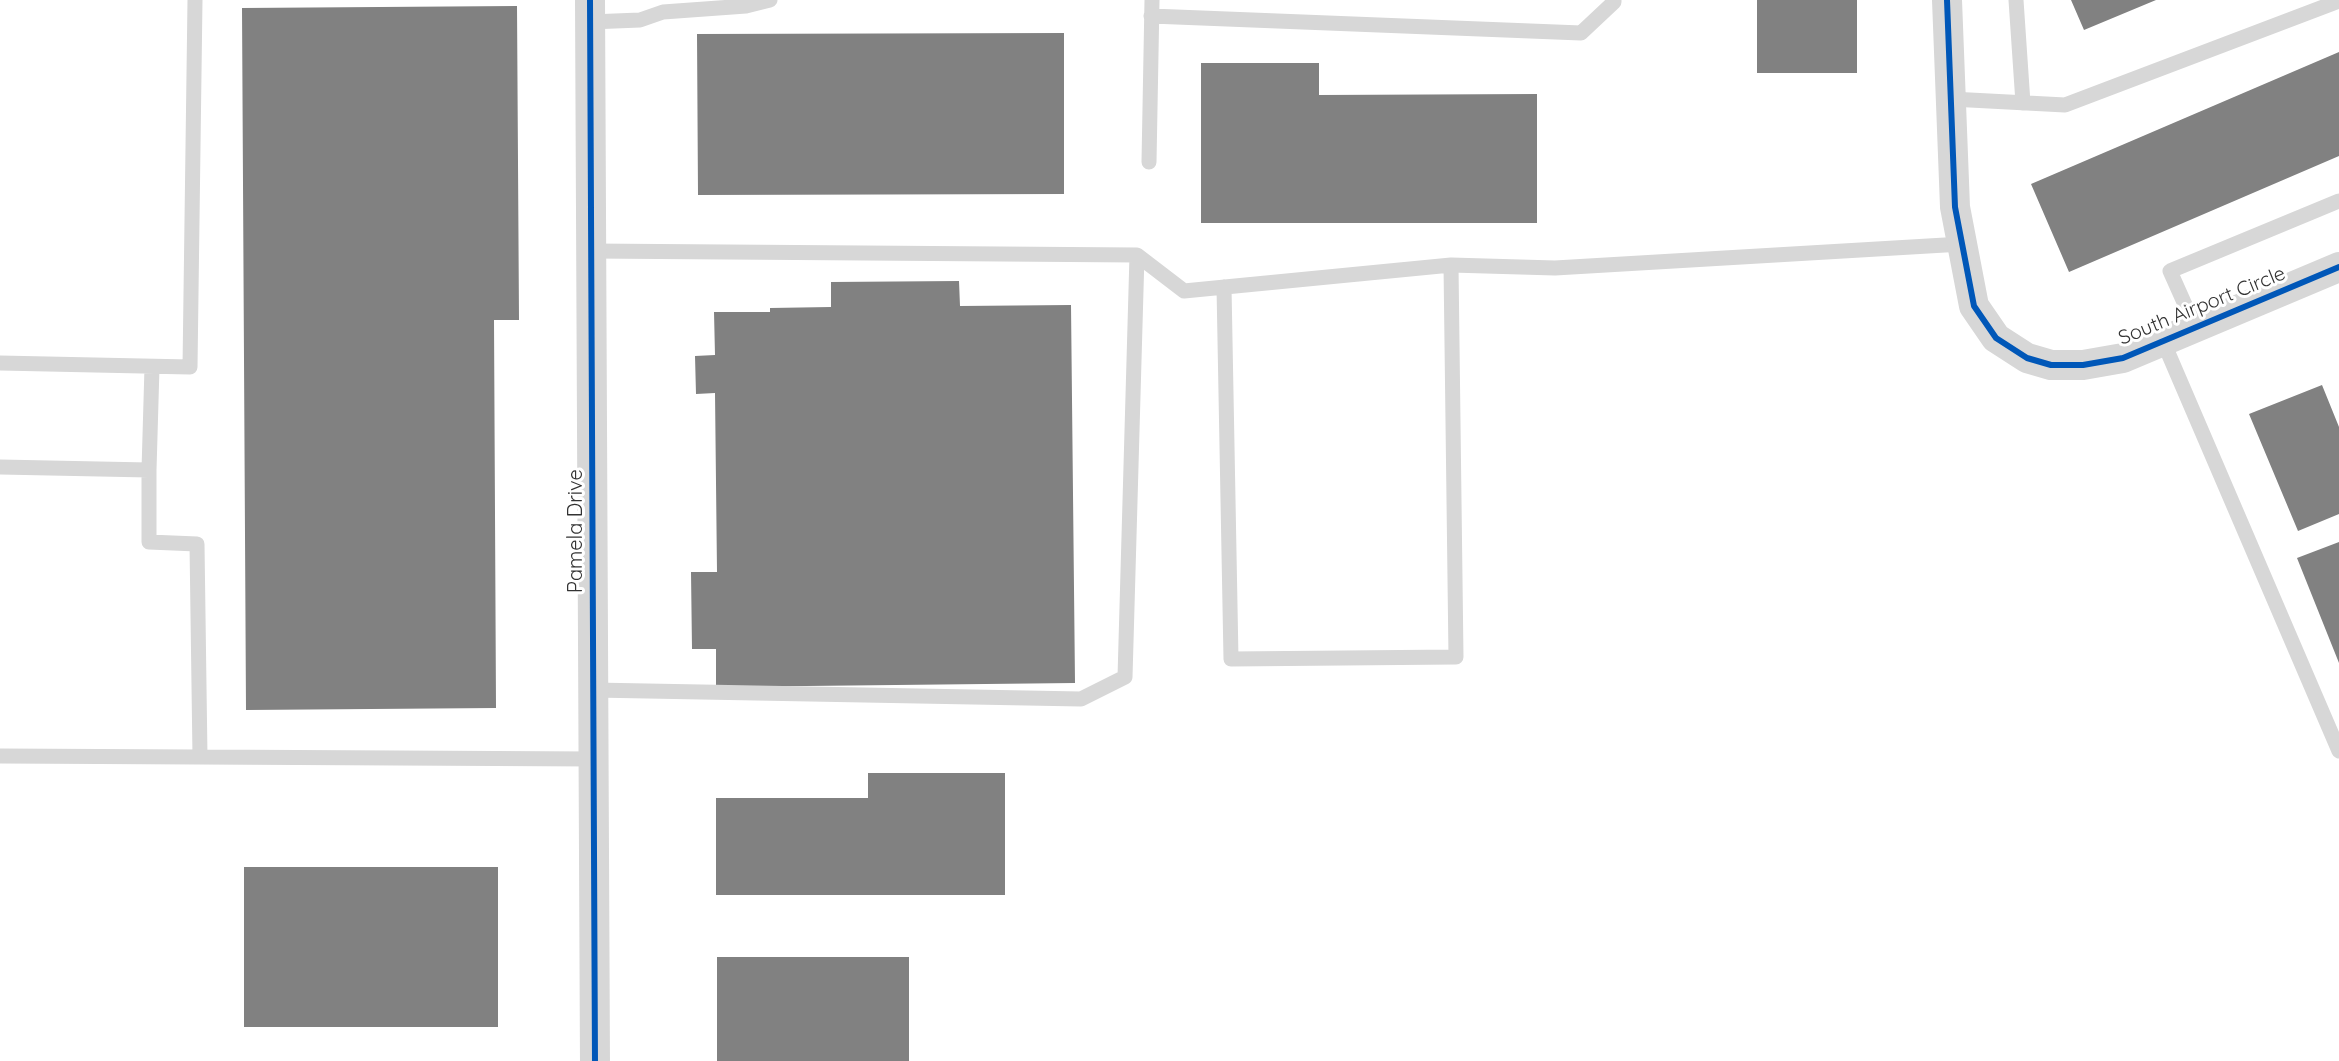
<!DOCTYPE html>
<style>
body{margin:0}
canvas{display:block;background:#fff}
</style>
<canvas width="2339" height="1061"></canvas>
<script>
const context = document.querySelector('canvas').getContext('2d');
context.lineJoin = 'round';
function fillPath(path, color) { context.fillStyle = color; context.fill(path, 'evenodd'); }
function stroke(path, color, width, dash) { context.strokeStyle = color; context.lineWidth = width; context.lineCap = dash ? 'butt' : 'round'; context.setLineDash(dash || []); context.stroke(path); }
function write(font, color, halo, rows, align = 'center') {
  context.font = font + ' Quicksand,sans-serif'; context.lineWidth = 6; context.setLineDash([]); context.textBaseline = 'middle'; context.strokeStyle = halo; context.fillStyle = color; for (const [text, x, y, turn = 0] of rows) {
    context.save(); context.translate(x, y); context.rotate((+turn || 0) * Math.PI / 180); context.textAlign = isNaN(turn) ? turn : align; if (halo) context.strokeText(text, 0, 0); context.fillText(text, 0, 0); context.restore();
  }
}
const building = new Path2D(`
 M1757,0H1857V73H1757Z
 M2071,0H2156L2084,30Z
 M517,6L519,320H494L496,708L246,710L242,8Z
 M1064,33V194L698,195L697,34Z
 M2339,52V156L2069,272L2031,184Z
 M1201,63H1319V95L1537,94V223H1201Z
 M959,281L960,306L1071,305L1075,683L716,687V649H692L691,572H717L715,393L696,394L695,356L715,355L714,312H770V308L831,307V282Z
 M2322,385L2339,427V514L2298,531L2249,414Z
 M2339,542V663L2297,558Z
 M868,773H1005V895H716V798H868Z
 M244,867H498V1027H244Z
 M717,957H909V1061H717Z`);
const service = new Path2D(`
 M2016,0L2023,103
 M1151,16L1581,33L1614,2V0
 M590,22L640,20L663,12L746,6L770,0
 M1951,99L2065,105L2339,1
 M1149,162L1152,0
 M591,251L1137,255L1184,291L1451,265L1555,268L1962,244
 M1224,287L1231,659L1456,657L1451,265
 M2195,327L2170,271L2339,201
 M2163,341L2339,751
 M0,363L190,367L195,0
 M0,467L149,470V542L197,544L200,757
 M149,470L152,367
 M593,690L1081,699L1125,677L1137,255
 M0,756L594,759`);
const minor = new Path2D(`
 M590,0L595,1061
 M1947,0L1955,207L1974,306L1996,338L2027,358L2051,365H2083L2123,358L2339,267`);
const cycleway = new Path2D(`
 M590,0L595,1061
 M1947,0L1955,207L1974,306L1996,338L2027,358L2051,365H2083L2123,358L2339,267`);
const streetNames = [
 ["South Airport Circle",2202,306,-22],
 ["Pamela Drive",576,531,-90]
];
fillPath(building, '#818181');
stroke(service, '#d7d7d7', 15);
stroke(minor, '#d7d7d7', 30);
stroke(cycleway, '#0057b8', 6);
write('20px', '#333', '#fff', streetNames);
</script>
